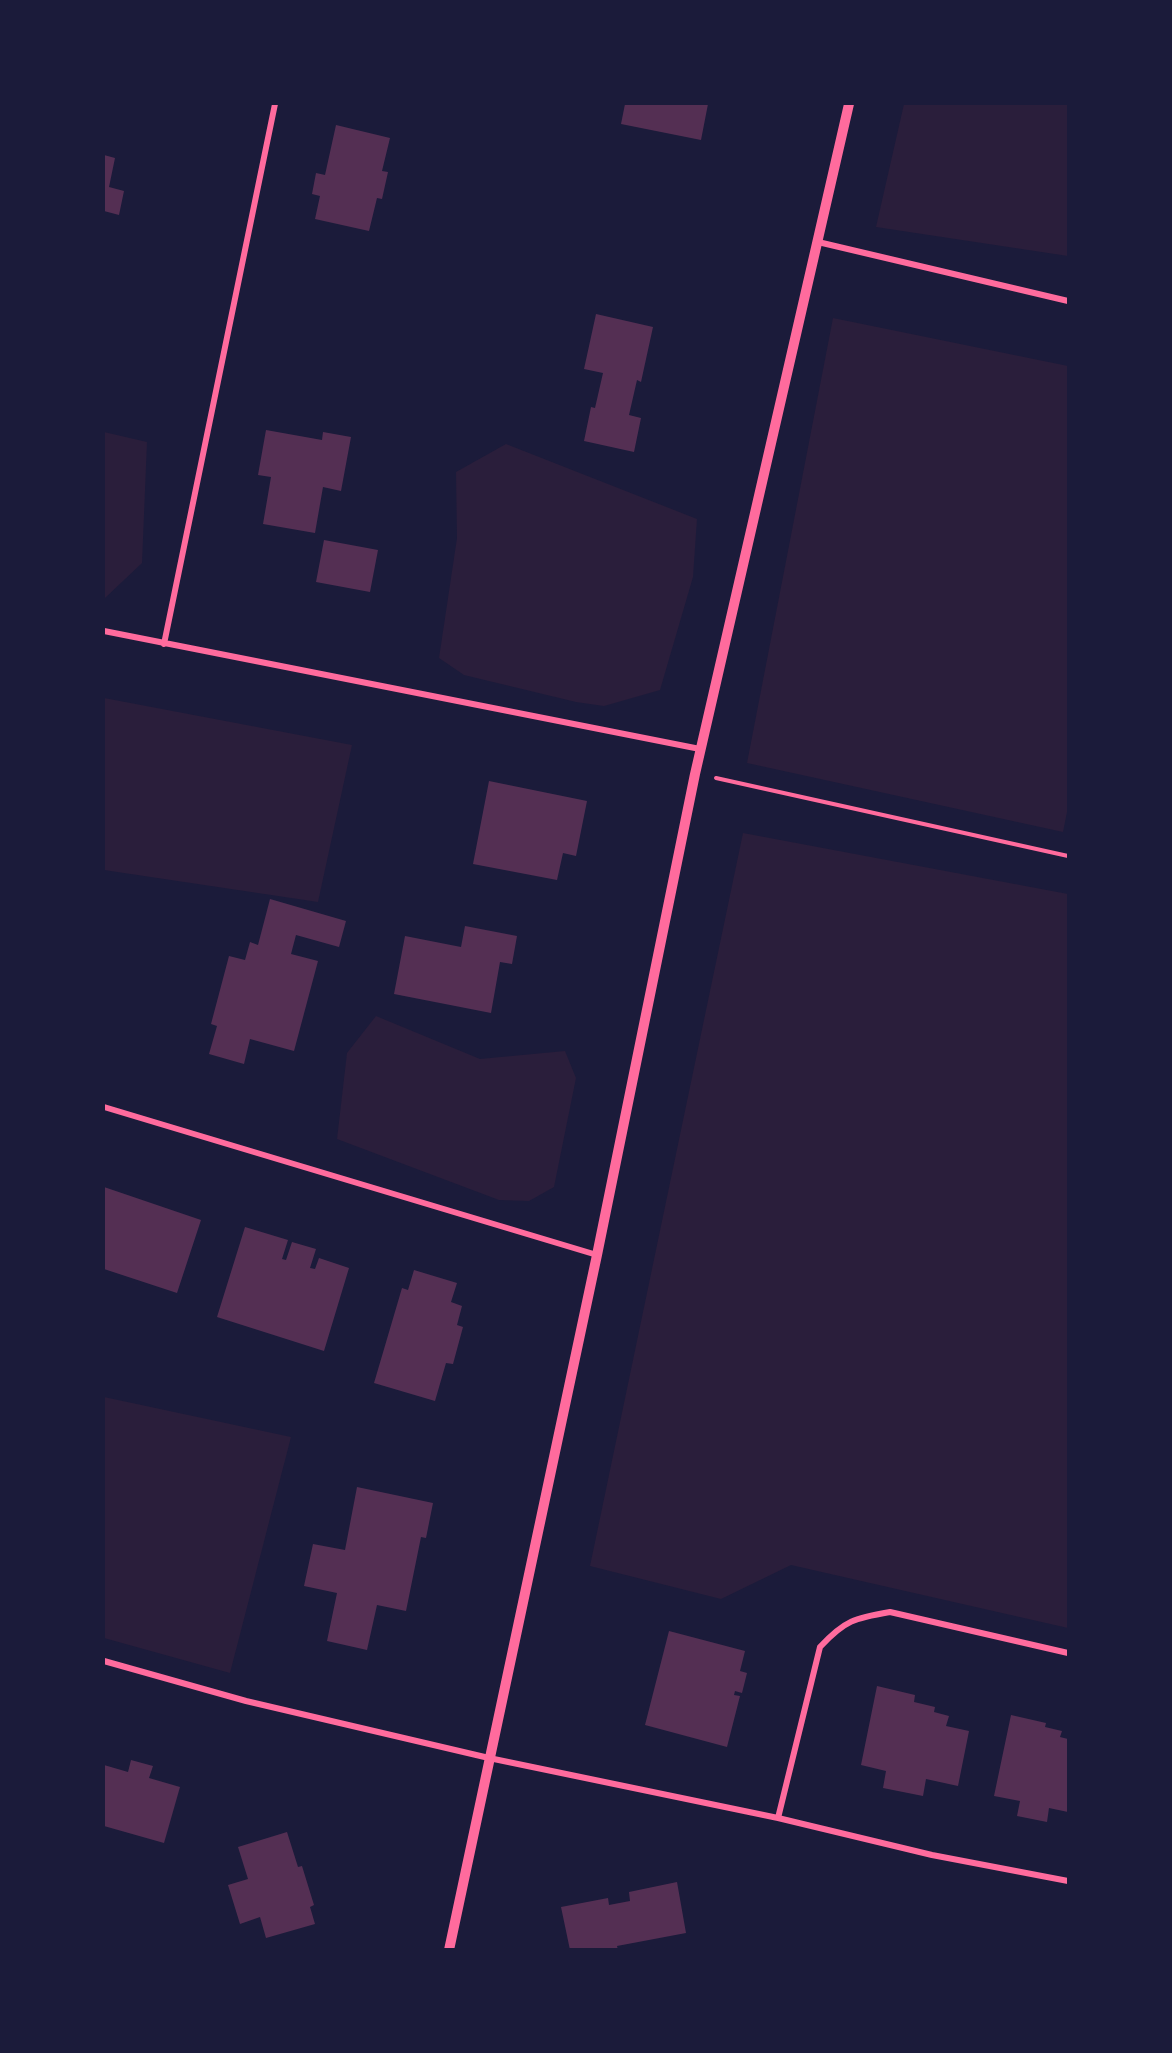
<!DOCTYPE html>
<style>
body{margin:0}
#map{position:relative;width:1172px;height:2053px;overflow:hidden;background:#1b1b3a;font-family:Karla,sans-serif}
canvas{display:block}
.frame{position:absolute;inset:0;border:105px solid #1b1b3a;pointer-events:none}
</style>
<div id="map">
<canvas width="1172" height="2053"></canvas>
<div class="frame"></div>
</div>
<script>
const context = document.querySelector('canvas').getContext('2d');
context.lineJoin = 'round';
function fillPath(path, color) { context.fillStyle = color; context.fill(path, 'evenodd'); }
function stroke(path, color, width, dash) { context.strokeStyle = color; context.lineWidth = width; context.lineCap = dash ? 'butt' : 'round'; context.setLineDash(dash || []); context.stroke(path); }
const green = new Path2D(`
 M904,104H1068V256L876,227Z
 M833,318L1068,366V807L1063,832L747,763Z
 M104,432L147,442L142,563L105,598Z
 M506,444L697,519L693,577L660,690L604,706L576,702L464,675L439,658L457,538L456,472Z
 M104,698L352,745L318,902L104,870Z
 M743,833L1068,894V1628L791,1565L721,1599L590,1566Z
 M376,1016L480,1059L565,1051L576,1078L554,1187L529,1201L499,1200L337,1139L347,1053Z
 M104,1397L291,1437L230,1673L104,1638Z`);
const building = new Path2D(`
 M625,104H708L701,140L621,124Z
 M336,125L390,138L382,171L388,172L382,199L377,198L369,231L315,219L320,196L312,194L316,173L325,175Z
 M104,155L115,158L109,187L124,191L119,215L104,211Z
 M596,314L653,327L641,382L637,380L629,415L641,418L634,452L584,441L591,407L595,408L603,373L584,369Z
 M266,430L322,440L323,432L351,437L341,491L323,487L315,533L263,524L271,477L258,475Z
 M324,540L378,550L370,592L316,582Z
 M489,781L587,801L576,856L563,853L557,880L473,864Z
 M270,899L346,921L339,947L296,935L291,954L318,961L294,1051L250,1039L244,1064L209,1054L217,1026L211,1024L229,956L245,960L250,942L258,945Z
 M465,926L517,936L512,964L500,962L491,1013L394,994L405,936L461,947Z
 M104,1187L201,1220L177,1293L104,1269Z
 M245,1227L288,1240L282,1259L286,1260L292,1242L316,1249L310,1268L315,1269L319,1258L349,1268L324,1351L217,1317Z
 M414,1270L457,1283L451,1302L462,1306L457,1325L463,1327L453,1364L446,1363L435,1401L374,1383L402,1288L408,1290Z
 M357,1487L433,1503L426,1538L421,1537L406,1611L377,1605L367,1650L327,1641L337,1593L304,1586L313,1544L345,1550Z
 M669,1631L745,1651L740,1671L747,1673L742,1693L735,1691L734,1695L740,1696L727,1747L645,1725Z
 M877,1686L915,1695L914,1702L935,1707L934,1712L949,1716L946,1726L969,1731L958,1786L926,1779L923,1796L883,1788L886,1771L861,1765Z
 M1011,1715L1046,1723L1045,1727L1062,1731L1060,1737L1068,1739V1812L1049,1808L1047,1822L1017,1816L1020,1801L994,1796Z
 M131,1760L153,1766L149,1778L180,1787L164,1843L104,1826V1765L128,1772Z
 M287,1832L298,1867L302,1866L314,1905L310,1907L315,1924L266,1938L260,1917L240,1924L228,1885L248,1879L238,1847Z
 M677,1882L686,1933L617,1946L618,1950H570L561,1907L608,1898L609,1905L630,1901L629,1892Z`);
const path = new Path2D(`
 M716,778L1068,856`);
const minor = new Path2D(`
 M818,242L1068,301
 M104,631L700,749
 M164,644L275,104
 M104,1107L597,1255
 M104,1661L246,1701L489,1758L778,1818L932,1855L1068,1881
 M778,1818L820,1647C845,1620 855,1618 890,1612L1068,1653`);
const tertiary = new Path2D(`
 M449,1950L597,1255L695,774L849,104`);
fillPath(green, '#2a1e3b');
fillPath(building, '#542f53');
stroke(path, '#ff6b9d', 4);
stroke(minor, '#ff6b9d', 6);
stroke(tertiary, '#ff6b9d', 10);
</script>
